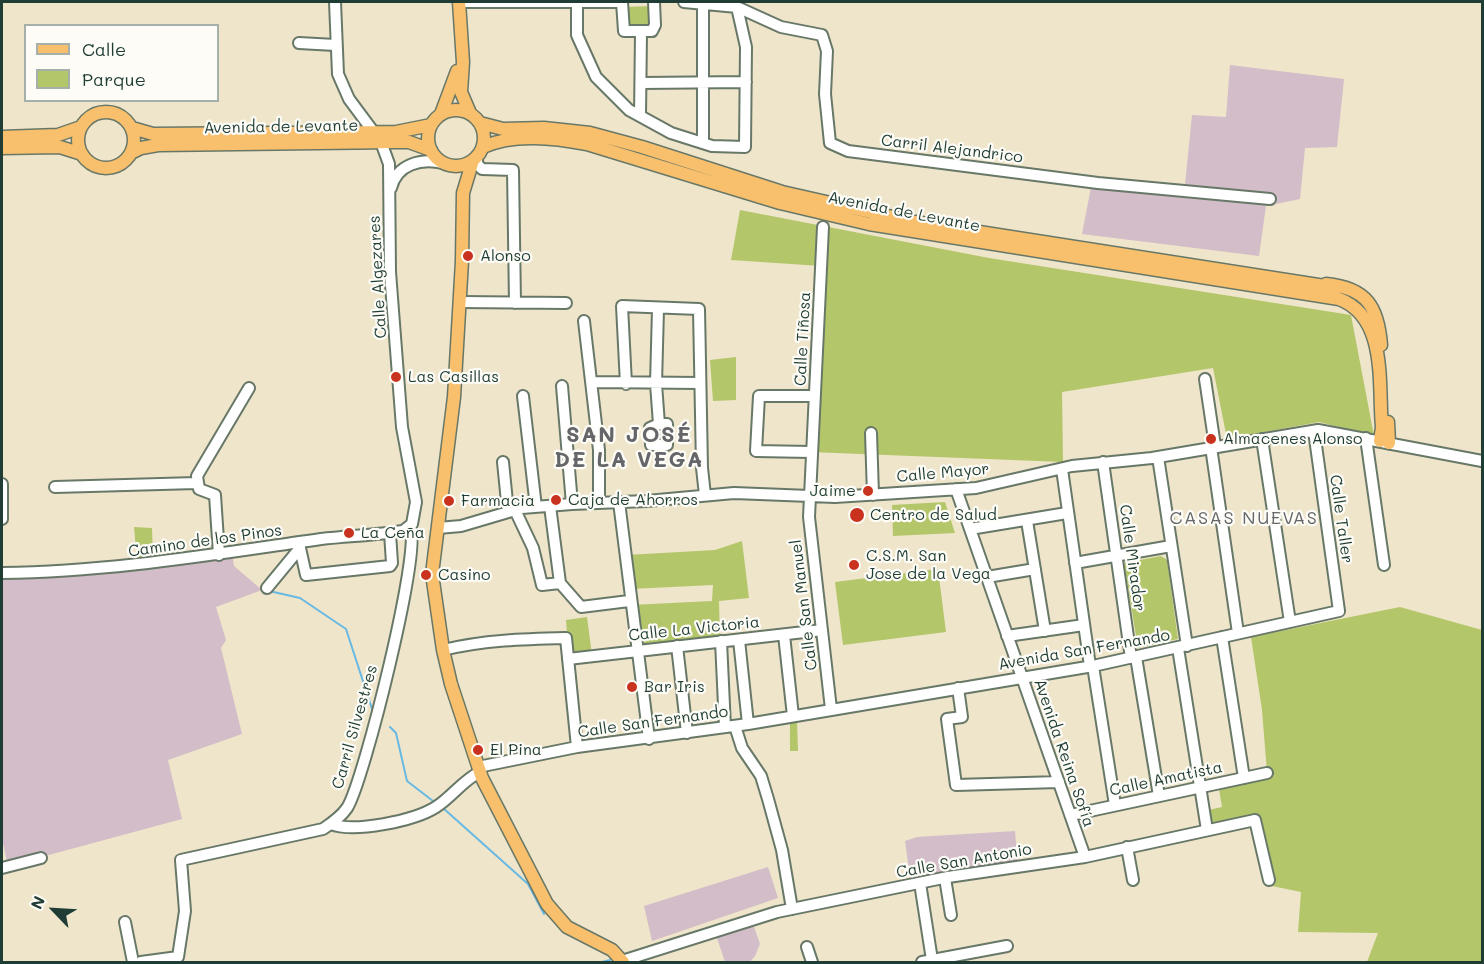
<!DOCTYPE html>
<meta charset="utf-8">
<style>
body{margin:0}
#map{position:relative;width:1484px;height:964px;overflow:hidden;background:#efe5ca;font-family:Mali,sans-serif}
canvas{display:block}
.frame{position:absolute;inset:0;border:3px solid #1f3d34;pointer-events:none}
.legend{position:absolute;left:24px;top:24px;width:195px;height:78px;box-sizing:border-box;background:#fdfcf7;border:2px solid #a4b0a9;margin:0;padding:8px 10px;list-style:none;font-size:18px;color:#1f3d34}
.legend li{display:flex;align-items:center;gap:12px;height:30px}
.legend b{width:30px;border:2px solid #a4b0a9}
.north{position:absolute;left:24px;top:880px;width:60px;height:60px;-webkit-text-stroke:4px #fdfcf7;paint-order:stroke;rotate:295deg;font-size:16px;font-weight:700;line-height:24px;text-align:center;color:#1f3d34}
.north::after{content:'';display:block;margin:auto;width:21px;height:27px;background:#1f3d34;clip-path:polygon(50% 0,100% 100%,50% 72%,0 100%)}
</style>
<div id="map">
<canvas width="1484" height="964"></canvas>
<div class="frame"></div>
<ul class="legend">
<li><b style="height:8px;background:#f8bf6c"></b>Calle</li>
<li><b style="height:16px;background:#b3c66a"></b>Parque</li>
</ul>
<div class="north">N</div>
</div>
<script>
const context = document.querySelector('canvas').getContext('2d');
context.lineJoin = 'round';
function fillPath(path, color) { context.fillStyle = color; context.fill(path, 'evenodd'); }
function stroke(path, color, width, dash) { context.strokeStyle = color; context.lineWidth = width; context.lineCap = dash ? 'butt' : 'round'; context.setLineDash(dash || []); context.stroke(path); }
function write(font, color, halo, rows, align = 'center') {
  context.font = font + ' Mali,sans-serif'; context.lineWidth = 4.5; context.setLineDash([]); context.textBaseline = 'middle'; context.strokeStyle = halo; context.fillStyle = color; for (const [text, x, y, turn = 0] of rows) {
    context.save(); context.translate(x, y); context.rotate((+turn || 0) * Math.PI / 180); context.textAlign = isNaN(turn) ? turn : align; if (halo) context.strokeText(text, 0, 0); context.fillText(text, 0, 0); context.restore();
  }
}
const industrial = new Path2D(`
 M1230,65L1344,79L1337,147L1305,148L1300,199L1266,206L1259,256L1082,234L1092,182L1185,184L1192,115L1226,117Z
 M232,553L234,566L262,590L216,607L226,640L221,648L242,734L168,760L182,819L8,866L2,839V573Z
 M1015,831L1018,867L911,885L905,841L917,837Z
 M768,867L778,898L652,941L644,906Z
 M753,924L760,944L755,956L750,962H725L716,935Z`);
const green = new Path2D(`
 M654,6L655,25L628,32L622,7Z
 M740,210L989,258L1351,315L1374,436L1319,422L1227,439L1213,368L1062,392L1063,462L811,452L821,266L731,260Z
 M736,357V400L713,401L710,360Z
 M945,502L955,533L893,536L892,505Z
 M134,527L152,528L153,559L137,562Z
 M742,541L749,598L719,601L720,640L636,649L631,605L712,601L713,585L630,589L626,555L715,550Z
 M1161,556L1167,560L1178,639L1138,648L1124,563Z
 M938,569L946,632L843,645L835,582Z
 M1400,607L1482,630V962H1367L1378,933L1298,932L1301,892L1272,886L1255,820L1207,830L1204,811L1222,807L1218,783L1267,772L1262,710L1251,637Z
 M587,617L592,655L569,658L566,620Z
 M790,721H797L798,751H790Z`);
const stream = new Path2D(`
 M269,591L300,598L346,629L373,712
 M390,727L396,733L407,781L433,801
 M443,808L528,884L544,914
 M602,962L610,960`);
const minor = new Path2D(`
 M459,2H622
 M577,2V35L596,77L629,110L671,133L712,146L745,147L746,47L737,7
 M622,2L624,31H652L655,25L654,2
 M684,2L737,7L781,27L822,35L827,51L825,94L830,143L848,151L1098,183L1270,199
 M299,43L335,45
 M641,83L746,82
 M640,116L641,33
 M703,143V4
 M477,156V164L482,169L513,170L515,303
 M391,188C397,164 421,158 443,163
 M823,227L809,517L831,709
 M461,302L566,303
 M658,309L656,384L659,424
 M584,321L599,450V503
 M1205,379L1215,446
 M593,382L700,383
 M626,384L622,306L699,309L702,468L705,495
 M562,386L572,504
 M523,396L536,507
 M659,424H667V445H651L650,428Z
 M871,433L873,495
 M1366,438L1384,565
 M1262,439L1290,622
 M1211,447L1238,633
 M811,452L756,451L759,396H815
 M1158,457L1187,646
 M503,462L508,512
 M1103,462L1131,658
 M1062,469L1090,666
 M2,484V519
 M55,487L196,483
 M956,489L1085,857
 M619,502L649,739
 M550,506L560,583L581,607L629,601
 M515,510L533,548L542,585L560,583
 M1027,521L1045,631
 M438,528L461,526L522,508L572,504L647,501L734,493L835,497L976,488L1072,466L1152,458L1318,430L1482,461
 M970,529L1067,513
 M300,548L306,575L390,566L392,563L390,533
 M219,555L215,495L199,489L197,476L249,388
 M1075,563L1171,546
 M2,573C110,572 214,554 321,539C348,536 376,535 403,531L412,524L416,502L402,427L390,272L389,164L381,142L349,99L338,74L335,2
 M987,577L1035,569
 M267,588L300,548L299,543
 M784,635L793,716
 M1007,636L1084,625
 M1222,637L1244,778
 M739,640L748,724
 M721,641L725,727
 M677,646L687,733
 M1178,648L1207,830
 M443,650C484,640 524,639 566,638L577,747
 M1136,657L1159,796
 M568,659L822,630
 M1093,666L1115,805
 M958,688L962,717L947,719L956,785L1059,782
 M735,726L742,748L761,776L768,799L782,850L792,909
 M478,767L577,747L748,724L1093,666L1339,611L1314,431
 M1071,815L1267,773
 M331,824C354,833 414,821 436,807C452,797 463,780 480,772
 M1127,847L1133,880
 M2,868L41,858
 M945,878L951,915
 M920,883L932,960
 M125,922L133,962
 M807,947L812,962
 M178,957L185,911L181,860L323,829C332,823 341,817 347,808C364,782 423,543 410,527
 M622,961L777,912L948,877L1085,857L1255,820L1269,880
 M141,962L178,957
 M922,962L1007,946`);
const major = new Path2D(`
 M459,2L463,62L461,92L470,113
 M428 138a28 28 0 1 1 56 0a28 28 0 1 1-56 0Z
 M78 140a28 28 0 1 1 56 0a28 28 0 1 1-56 0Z
 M441,114L457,71
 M480,123L503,129L544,128L590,133L642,147L782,192L915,222L1331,287L1334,293L1327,297
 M132,128L153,134L396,132L431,125
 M2,137L58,135L81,127
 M483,147C514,133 554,138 587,144L780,203L869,224L1339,299C1388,317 1378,386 1382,427L1380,441
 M2,148L60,147L82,154
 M131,153L141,148L158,145L396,142H409L431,150
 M473,160L463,193L462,261L454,397L432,574L443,650L451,684L482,778L547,904L567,927L612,950L623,962
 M1326,284C1367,288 1378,307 1381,345
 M1388,422L1389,443`);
const markers = [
 [468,256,6,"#c8321e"],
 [396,377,6,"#c8321e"],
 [1211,439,6,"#c8321e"],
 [868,491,6,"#c8321e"],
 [556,500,6,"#c8321e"],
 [449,501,6,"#c8321e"],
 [857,515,8,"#c8321e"],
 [349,533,6,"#c8321e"],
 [854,565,6,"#c8321e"],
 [426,575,6,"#c8321e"],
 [632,687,6,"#c8321e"],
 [478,750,6,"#c8321e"]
];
const streetNames = [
 ["Avenida de Levante",281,127,-1],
 ["Carril Alejandrico",952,149,7],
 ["Avenida de Levante",904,212,11],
 ["Calle Algezares",378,277,-93],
 ["Calle Tiñosa",803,339,-87],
 ["Calle Mayor",943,473,-5],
 ["Calle Taller",1341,519,82],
 ["Camino de los Pinos",205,541,-8],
 ["Calle Mirador",1132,558,82],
 ["Calle San Manuel",804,605,-97],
 ["Calle La Victoria",694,629,-6],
 ["Avenida San Fernando",1084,650,-10],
 ["Calle San Fernando",653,722,-8],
 ["Carril Silvestres",355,727,-74],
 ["Avenida Reina Sofía",1064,753,71],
 ["Calle Amatista",1166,779,-12],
 ["Calle San Antonio",964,861,-10]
];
const poiNames = [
 ["Alonso",480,256],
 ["Las Casillas",408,377],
 ["Almacenes Alonso",1223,439],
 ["Jaime",856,491,"right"],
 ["Caja de Ahorros",568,500],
 ["Farmacia",461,501],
 ["Centro de Salud",870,515],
 ["La Ceña",361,533],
 ["C.S.M. San",866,556],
 ["Jose de la Vega",866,574],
 ["Casino",438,575],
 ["Bar Iris",644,687],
 ["El Pina",490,750]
];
const neighbourhoodNames = [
 ["CASAS NUEVAS",1244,518]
];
const districtNames = [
 ["SAN JOSÉ",629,435],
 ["DE LA VEGA",629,460]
];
fillPath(industrial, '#d2bdc8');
fillPath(green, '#b3c66a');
stroke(stream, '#68b9e3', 2);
stroke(minor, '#687868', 14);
stroke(major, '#687868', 15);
stroke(minor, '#fff', 10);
stroke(major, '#f8bf6c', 12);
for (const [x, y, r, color] of markers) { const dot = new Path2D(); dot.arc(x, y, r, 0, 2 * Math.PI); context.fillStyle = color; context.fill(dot); stroke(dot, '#fdfcf7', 2); }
write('16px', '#1f3d34', '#fdfcf7', streetNames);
write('16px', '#1f3d34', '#fdfcf7', poiNames, 'left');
context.letterSpacing = '1.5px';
write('18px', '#646669', '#fdfcf7', neighbourhoodNames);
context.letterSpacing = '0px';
context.letterSpacing = '1.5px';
write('bold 22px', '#646669', '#fdfcf7', districtNames);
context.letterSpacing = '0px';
</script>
